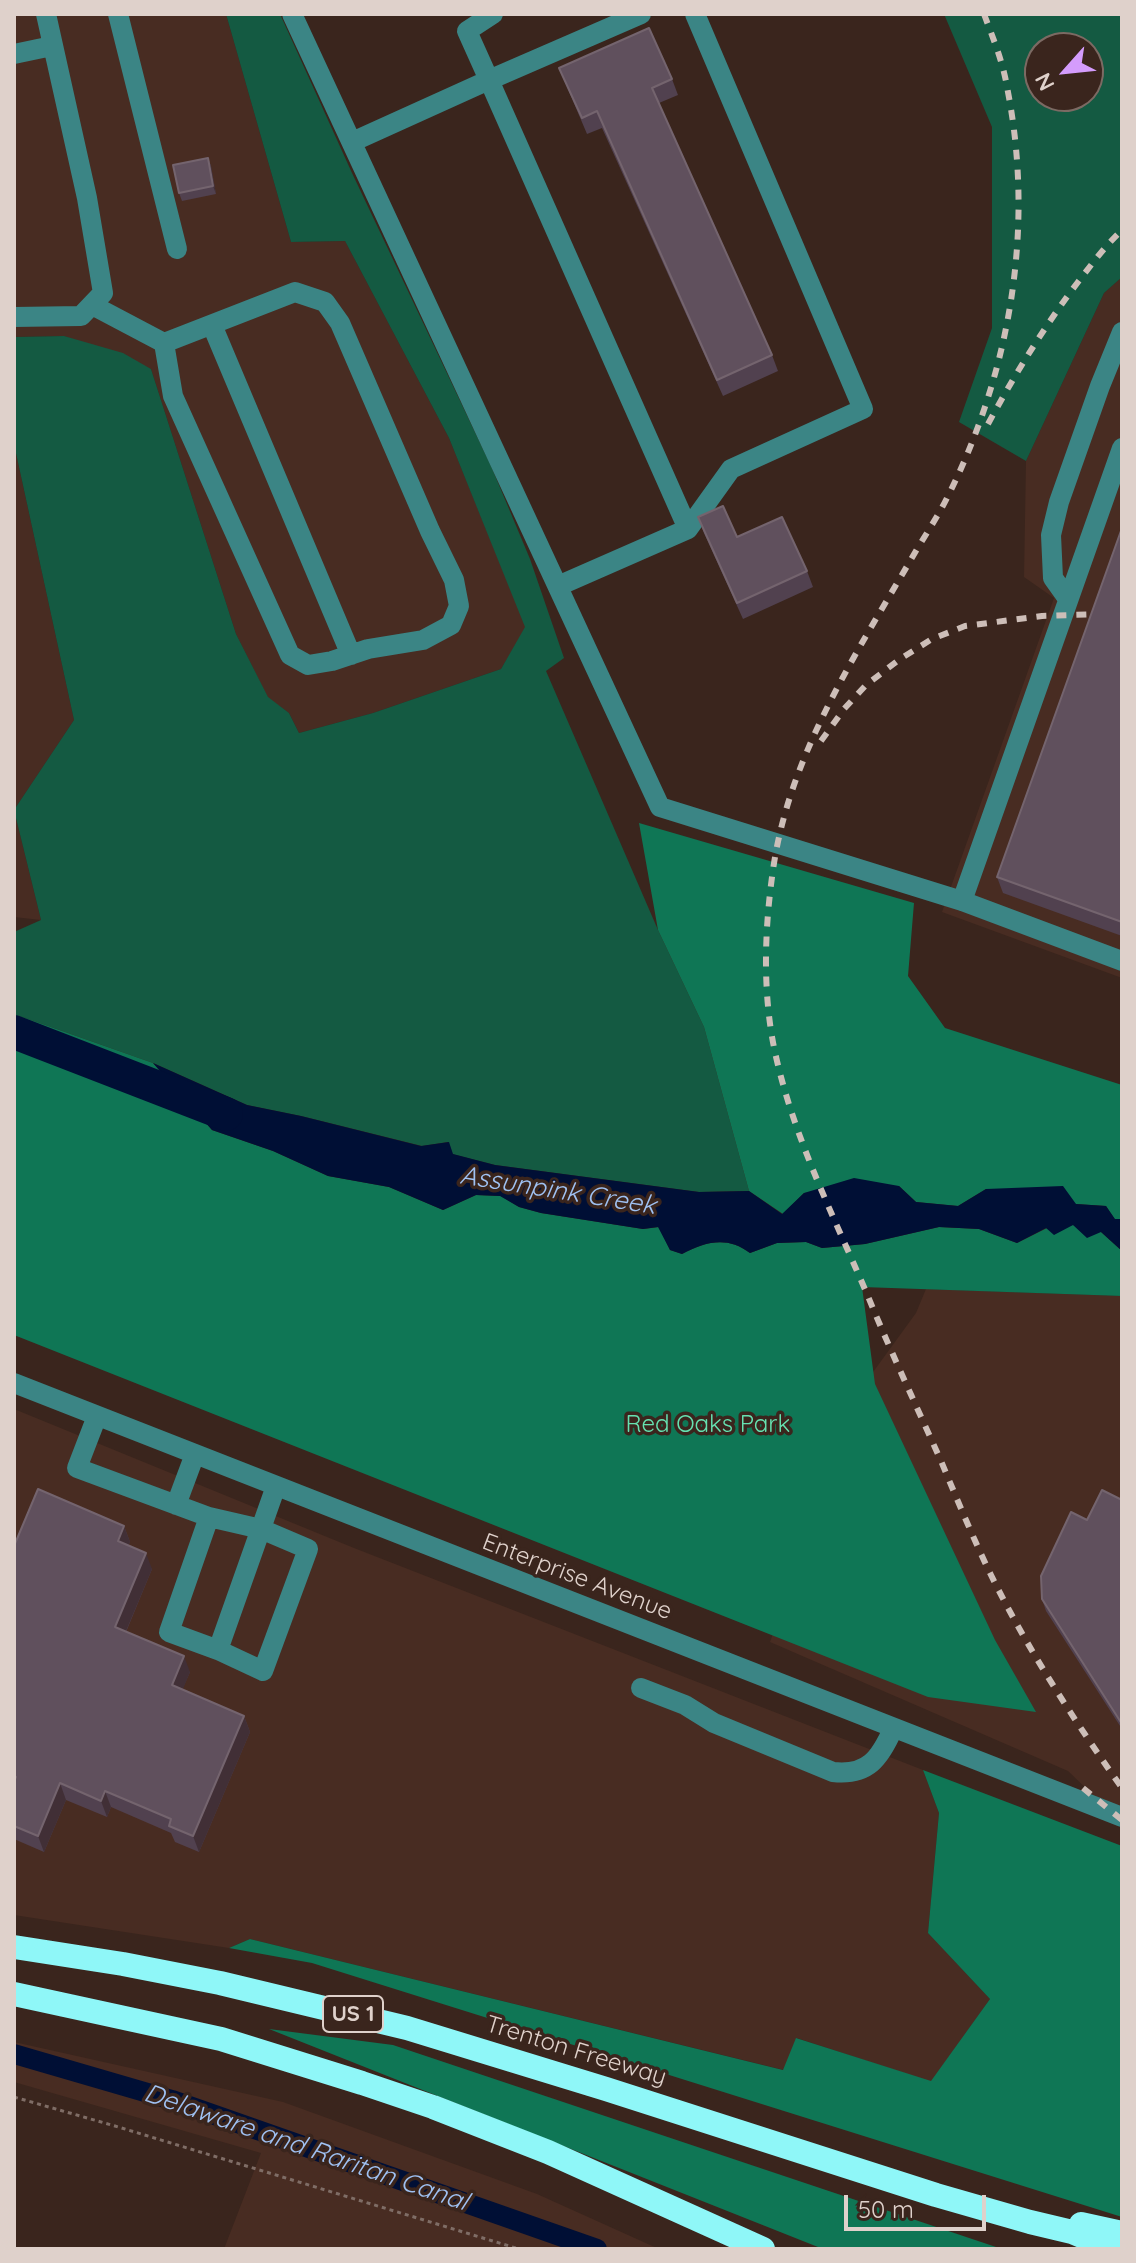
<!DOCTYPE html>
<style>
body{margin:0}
#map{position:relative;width:1136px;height:2263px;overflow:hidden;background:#3a251d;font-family:Quicksand,sans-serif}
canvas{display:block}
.frame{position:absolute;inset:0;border:16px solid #dfd1cb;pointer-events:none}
.north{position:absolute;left:1024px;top:32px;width:80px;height:80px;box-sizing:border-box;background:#3a251d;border:2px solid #7c6a63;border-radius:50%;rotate:243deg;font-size:22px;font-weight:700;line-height:32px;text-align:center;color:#dfd1cb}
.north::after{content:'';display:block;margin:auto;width:28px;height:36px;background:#d49cfc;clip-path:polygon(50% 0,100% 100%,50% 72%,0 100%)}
.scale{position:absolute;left:844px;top:2195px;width:142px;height:36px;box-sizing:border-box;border:4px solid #dfd1cb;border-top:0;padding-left:10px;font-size:24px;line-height:28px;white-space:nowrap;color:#dfd1cb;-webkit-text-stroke:6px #3a251d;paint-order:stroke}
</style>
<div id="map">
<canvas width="1136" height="2263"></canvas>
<div class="frame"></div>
<div class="north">N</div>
<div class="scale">50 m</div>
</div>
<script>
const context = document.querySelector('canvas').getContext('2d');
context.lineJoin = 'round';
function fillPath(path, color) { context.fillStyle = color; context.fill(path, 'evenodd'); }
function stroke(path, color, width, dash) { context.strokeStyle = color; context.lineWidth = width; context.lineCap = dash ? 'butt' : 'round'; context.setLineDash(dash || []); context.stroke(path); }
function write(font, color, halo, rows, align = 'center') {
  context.font = font + ' Quicksand,sans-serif'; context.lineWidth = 7; context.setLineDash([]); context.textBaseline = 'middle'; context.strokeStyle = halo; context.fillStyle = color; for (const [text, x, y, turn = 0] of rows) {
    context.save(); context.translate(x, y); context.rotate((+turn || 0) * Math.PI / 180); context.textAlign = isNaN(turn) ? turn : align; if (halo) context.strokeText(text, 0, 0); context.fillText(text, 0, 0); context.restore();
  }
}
const built = new Path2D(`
 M14,14H226L291,242L345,241L449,438L526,627L501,669L373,713L299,733L289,713L268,698L236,634L151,369L64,336L14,337Z
 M1122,277V978L942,912L1054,598L1024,577L1026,461L1104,293Z
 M14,444L74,720L14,810L41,920L14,917Z
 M926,1289L1122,1296V1823L1068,1771L770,1642L860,1390L916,1313Z
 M14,1409L354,1548L923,1770L939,1813L928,1933L990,1999L931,2082L797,2038L784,2070L250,1939L229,1948L14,1915Z
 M14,2042L283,2102L537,2194L659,2249H224L261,2153L14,2082Z`);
const green = new Path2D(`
 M226,14H280L352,173L491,466L530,559L564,658L546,671L658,930L704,1027L749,1191L699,1192L495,1165L452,1154L448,1142L422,1146L301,1116L247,1105L153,1063L14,1014V932L41,920L14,810L74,720L14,444V337L64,336L123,353L151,369L236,634L268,697L289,713L299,733L373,713L501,669L525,627L449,438L345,241L291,242Z
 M944,14H1122V277L1104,293L1026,461L959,422L992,328V127ZM1040,48H1088V96H1040Z`);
const forest = new Path2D(`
 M639,823L914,903L908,976L945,1028L1122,1085V1219L1115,1220L1106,1206L1076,1204L986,1189L958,1206L916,1202L899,1186L804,1193L783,1214L749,1191L704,1027L658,930Z
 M14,1014L153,1063L212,1130L273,1151L328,1176L389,1187L443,1210L476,1195L501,1196L519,1207L541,1213L643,1229L659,1227L670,1250L682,1254C706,1241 728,1236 750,1253L777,1243L806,1242L822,1248L865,1244L939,1227L979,1229L1017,1243L1047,1228L1073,1225L1101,1232L1122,1251V1296L862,1287L875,1384L995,1640L1036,1712L928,1697L14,1335Z
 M923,1770L1122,1846V2217L312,1963L229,1948L250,1939L783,2070L796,2038L931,2081L990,1999L928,1933L939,1813Z
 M269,2029L393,2045L1002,2249H823Z`);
const water = new Path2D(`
 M153,1063L247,1105L301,1116L421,1146L449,1142L453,1154L495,1165L699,1192L749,1191L782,1214L804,1193L854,1178L899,1186L916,1202L958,1206L986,1189L1063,1186L1076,1204L1106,1206L1115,1219H1122V1251L1101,1232L1087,1238L1073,1225L1054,1235L1046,1228L1017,1243L979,1229L939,1227L865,1244L822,1248L806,1242L777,1243L750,1253C728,1236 706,1241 682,1254L670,1250L658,1227L643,1229L541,1213L519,1207L500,1196L476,1195L443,1210L389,1187L328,1176L273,1151L212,1130Z`);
const canal = new Path2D(`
 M14,2054L172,2100L597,2249`);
const river = new Path2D(`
 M14,1032L226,1114`);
const path = new Path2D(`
 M14,2097L115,2126L519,2249`);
const minor = new Path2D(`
 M118,14L177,249
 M292,14L660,807L962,901L1122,961
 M493,14L467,31L489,80L641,14
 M14,54L52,46
 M352,142L489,80L688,529
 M92,305L164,343L295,292L325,302L340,323L430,531L454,580L459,606L451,625L423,640L368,649L332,661L308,665L290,655L173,396L164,343
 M14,317L81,316L103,293L87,198L46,14
 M212,325L351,655
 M558,586L688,529L731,469L863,409L695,14
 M1068,599L1053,578L1051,535L1059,502L1100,386L1122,332
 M962,901L1122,448
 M14,1383L1122,1817
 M97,1416L77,1468L209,1517
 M176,1505L195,1454
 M218,1650L169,1632L209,1517L261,1529L308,1549L263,1671L218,1650L276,1486
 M641,1688L685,1705L714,1723L833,1772C868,1776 880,1758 893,1729`);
const highway = new Path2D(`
 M14,1947L123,1964L220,1983L407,2028L606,2089L936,2195L1030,2222L1072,2232L1112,2249
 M14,1994L221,2039L362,2083L433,2107L548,2152L763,2249
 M1081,2224L1122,2233`);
const rail = new Path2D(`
 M984,14C993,38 1003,62 1007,87C1035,226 1011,371 947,498C937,518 924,537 913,556C856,654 789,755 773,870C764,932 762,999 777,1061C796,1142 834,1217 867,1294C890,1350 916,1405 941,1461C957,1499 973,1538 991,1575C1028,1650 1074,1720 1122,1788
 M988,424C1015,374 1044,327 1078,282C1092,264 1105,246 1122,230
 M821,741L844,709L866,685L900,659L932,639L965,626L1042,616L1103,614
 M1083,1788L1122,1820`);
const wall = new Path2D(`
 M559,68L672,79L678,95L659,103L772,355L778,371L723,396L602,128L587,134Z
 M208,158L211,166L216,194L182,201L179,193Z
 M698,517L807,571L813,587L743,619L704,533Z
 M1122,528V936L1003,893L997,877Z
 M1122,1500V1729L1046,1611L1042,1599L1087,1520Z
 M124,1526L130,1542L128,1546L152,1569L126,1632L190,1672L182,1690L244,1716L250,1732L199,1852L175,1842L171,1833L111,1807L107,1817L66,1800L44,1852L14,1839V1546Z`);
const shadedWall = new Path2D(`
 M208,158L211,166L216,194L213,186Z
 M124,1526L130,1542L124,1557L118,1541Z
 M146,1553L152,1569L121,1643L115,1627Z
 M184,1656L190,1672L178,1701L172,1685Z
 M244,1716L250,1732L199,1852L193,1836Z
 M60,1783L66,1800L44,1852L38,1836Z
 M105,1791L111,1807L107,1817L101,1801Z`);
const building = new Path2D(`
 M649,28L672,79L652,88L772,355L717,380L597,111L582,118L559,68Z
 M208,158L213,186L179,193L173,165Z
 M723,506L737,537L782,517L807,571L737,603L698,517Z
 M1122,528V922L997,877Z
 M38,1489L124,1526L118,1541L146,1553L115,1627L184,1656L172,1685L244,1716L193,1836L169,1826L171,1819L105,1791L101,1801L60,1783L38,1836L14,1826V1782L16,1777L14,1776V1546Z
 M1102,1490L1122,1500V1724L1042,1599L1041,1576L1071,1512L1087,1520Z`);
const shields = [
 [353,2014,60]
];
const shieldNames = [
 ["US 1",353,2014]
];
const parkNames = [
 ["Red Oaks Park",708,1425]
];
const streetNames = [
 ["Enterprise Avenue",577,1577,21],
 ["Trenton Freeway",576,2051,17]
];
const waterNames = [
 ["Assunpink Creek",558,1191,9],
 ["Delaware and Raritan Canal",306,2148,19]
];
fillPath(built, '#482c22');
fillPath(green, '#145a42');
fillPath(forest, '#0f7655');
fillPath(water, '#000f35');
stroke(canal, '#000f35', 20);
stroke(river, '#000f35', 34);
stroke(path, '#7f6d66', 3, [4, 4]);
stroke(minor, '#3b8585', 20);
stroke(highway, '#8ff7f8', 24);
stroke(rail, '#cdbeb8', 6, [10, 10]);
fillPath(wall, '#51414f');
fillPath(shadedWall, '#412f36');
fillPath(building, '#60505d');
stroke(building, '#74646e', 2);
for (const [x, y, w] of shields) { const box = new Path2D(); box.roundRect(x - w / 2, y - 18, w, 36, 6); context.fillStyle = '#3a251d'; context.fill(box); stroke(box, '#dfd1cb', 2); }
write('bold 22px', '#dfd1cb', null, shieldNames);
write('24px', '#66e2b1', '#3a251d', parkNames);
write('24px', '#dfd1cb', '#3a251d', streetNames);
write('italic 26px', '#9fc1f2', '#3a251d', waterNames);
</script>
